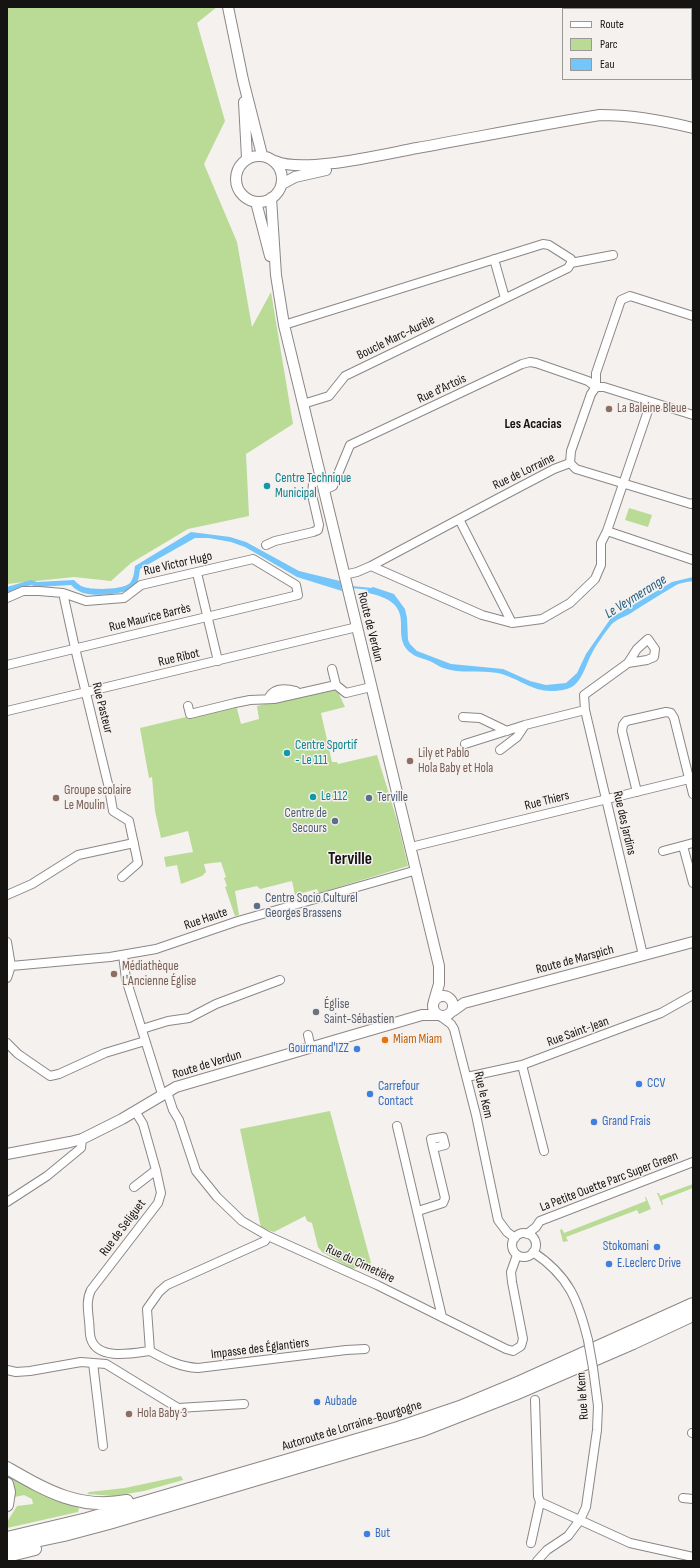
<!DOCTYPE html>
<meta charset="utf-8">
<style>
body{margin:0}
#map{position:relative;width:700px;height:1568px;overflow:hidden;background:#f5f1ef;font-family:"Sofia Sans Condensed",sans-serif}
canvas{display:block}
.frame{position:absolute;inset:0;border:8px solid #151413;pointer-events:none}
.legend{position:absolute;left:562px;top:8px;width:130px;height:72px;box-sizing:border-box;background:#f5f1ef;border:1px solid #9b9997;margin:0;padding:5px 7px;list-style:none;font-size:12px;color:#151413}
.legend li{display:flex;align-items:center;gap:8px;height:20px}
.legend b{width:20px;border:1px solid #9b9997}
</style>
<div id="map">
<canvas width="700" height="1568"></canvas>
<div class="frame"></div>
<ul class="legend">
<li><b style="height:5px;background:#fff"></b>Route</li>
<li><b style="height:11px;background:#b9db95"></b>Parc</li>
<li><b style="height:11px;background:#74c5fa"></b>Eau</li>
</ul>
</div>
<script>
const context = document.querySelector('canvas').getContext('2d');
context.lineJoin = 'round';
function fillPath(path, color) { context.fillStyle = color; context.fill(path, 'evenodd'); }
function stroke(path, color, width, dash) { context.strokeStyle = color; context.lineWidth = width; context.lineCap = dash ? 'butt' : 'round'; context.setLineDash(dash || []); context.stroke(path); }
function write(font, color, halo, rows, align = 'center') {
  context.font = font + ' "Sofia Sans Condensed",sans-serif'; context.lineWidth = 3; context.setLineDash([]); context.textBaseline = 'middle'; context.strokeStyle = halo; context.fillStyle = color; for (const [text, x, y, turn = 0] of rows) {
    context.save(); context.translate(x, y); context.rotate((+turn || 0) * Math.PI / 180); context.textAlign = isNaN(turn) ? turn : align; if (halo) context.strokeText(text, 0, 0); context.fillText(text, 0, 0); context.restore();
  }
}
const green = new Path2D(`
 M7,7H217L197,23L225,121L204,164L237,242L252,327L271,292L293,424L246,454L249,516L188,529L131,563L111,581L74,577L7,584Z
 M629,508L652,515L648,527L625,520Z
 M327,688L338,692L345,707L321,713L332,762H337L338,764L377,755L397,820L408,866L319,893L317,889L295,895L292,881L260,889L257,886L235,891L239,915L235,916L225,887L227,886L224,878L226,877L221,862L204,864L206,872L202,876L181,884L177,865L166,867L164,857L193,852L188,831L161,838L155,811L152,777L149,778L140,728L236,705L241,724L259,719L257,706Z
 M330,1111L371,1263L352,1269L322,1252L318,1247L312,1223L307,1221L305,1216L274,1232L261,1228L240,1129Z
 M693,1184V1188L662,1200L663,1205H662L657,1193H659L660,1196Z
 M645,1197H646L651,1209L639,1214L637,1210L566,1237L568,1241L563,1242L560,1230L562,1229L564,1233L646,1201Z
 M11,1476L50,1496L79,1508L78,1512L7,1528V1522L17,1506L33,1504L32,1499L24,1495L15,1497Z
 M181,1476L183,1480L144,1491L114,1496L87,1494L89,1492L125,1488Z`);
const water = new Path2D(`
 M191,532L230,537L246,542L299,571L340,581L342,591L297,577L245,547L231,542L209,538H195L140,569C139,576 139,581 134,587C127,594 98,596 88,594C81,593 76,590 71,585L37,587L31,585L7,592V587L31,580L37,582L74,580C77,583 80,586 84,587C92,590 123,590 130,583C134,578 134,572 135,566Z
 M693,577V581C687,582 678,583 673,587C659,595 645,604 631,613C625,617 616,619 611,625C604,634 596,645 591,655C585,667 581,685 567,689C535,697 523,679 498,673C480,670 460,674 443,668C438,666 433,662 427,660C422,658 415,657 411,653C386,634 425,603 363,592L373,587L394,594L402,605L405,609L407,618L408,640L410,644L417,651L451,664L503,669L530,681L546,685L566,683L577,673L586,654L611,618L672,582Z`);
const stream = new Path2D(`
 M351,587L372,589
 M7,592L26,586`);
const minor = new Path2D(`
 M494,259L505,298
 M571,263L613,255
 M284,325L543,244L549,245L571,259V263L568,268L345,376L329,396L303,404
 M596,387V373L621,300L630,296L693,316
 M596,387H604L693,415
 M570,463L576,469L691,504L693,503
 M570,463L571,451L591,394L596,387
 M324,490L333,486L350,445L522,364L530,362L536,363L588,381L596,387
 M459,519L512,623
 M607,531L693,560
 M266,545L275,541L313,532L318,530L319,525L312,495L313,483L321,479
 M371,566L482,615L512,623L542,619L570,603L595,579L601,565V543L607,531L651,402
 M197,573L218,661
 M344,575L357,572L371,566L495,500L554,469L570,463
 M63,593L75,648L109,788L113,811L129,821L138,863L122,877
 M7,598L23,591H39L63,593L86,601L124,598L141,585L253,559L296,585L298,595L7,665
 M628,663L647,660L654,657L655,649L648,639L637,649L628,663L584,695L585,710L643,955
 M336,685L346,693L371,687
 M268,699C273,688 285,688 296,691L297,693
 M188,706L190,714L235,703L250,700L274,699L336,685L332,669
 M7,711L357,627
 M463,717L480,718L507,731
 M465,744L525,725L585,710
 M500,750L517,737L525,725
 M637,792L622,731L623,725L626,721L666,712L671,713L674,718L693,794
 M683,846L693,883
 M411,847L689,779
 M663,851L693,843
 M7,895L32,884L78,855L134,843
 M7,942L11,966L7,978
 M123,955L126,979L162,1094
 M11,966L110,957L156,949L238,921L417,870
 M440,1016L451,1024L454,1029L476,1115L498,1220L507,1232L515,1238
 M142,1029L168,1021L189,1018L216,1004L280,980
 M308,1035L311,1048
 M7,1043L18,1054L50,1076L59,1074L105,1053L145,1041
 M522,1065L544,1151
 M467,1077L522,1065L661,1013L693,995
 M167,1092L173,1110L179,1120L196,1171L217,1197L242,1221L268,1236L377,1285L506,1349L513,1351L521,1346L523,1339L512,1282L511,1272L517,1255
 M135,1111L143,1124L156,1170L161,1193L158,1203L91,1290C86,1300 88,1310 89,1321C90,1326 89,1333 91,1339C98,1361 134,1353 150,1351
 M397,1126L442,1317
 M134,1187L156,1170
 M7,1202L47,1176L81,1148L82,1139
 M418,1211L443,1203L445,1198L433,1148L431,1139L443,1137L445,1145L433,1148
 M512 1245a12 12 0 1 1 24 0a12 12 0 1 1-24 0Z
 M527,1234L536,1227L540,1221L693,1162
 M268,1236L265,1241L167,1285L159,1292L147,1309L150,1351C166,1360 180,1367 198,1368L346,1350L365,1349
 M533,1252C569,1276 578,1300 588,1340
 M93,1363L103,1446
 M7,1370L16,1372L30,1371L81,1362L106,1364L178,1408L244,1404
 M692,1433H693
 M683,1498L693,1499
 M540,1502L630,1543L693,1557
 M531,1543L540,1502L538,1496L535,1400
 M537,1561L547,1550L568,1536L580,1520L586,1507L597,1430L598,1406L593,1368`);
const major = new Path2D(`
 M228,7L243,80L262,155
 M244,102L247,158
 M236 179a23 23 0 1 1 46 0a23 23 0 1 1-46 0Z
 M275,161C303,174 384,154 417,148C478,137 539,125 600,115C633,115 661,120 693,128
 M282,184L295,177L326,170
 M271,198L276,275L284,325L439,966V984L434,1001
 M256,202L270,256
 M433 1006a10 10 0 1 1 20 0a10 10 0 1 1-20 0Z
 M453,1011L464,1003L693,942
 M7,1154L70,1142L82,1139L122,1119L176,1087L422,1015H437`);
const highway = new Path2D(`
 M7,1468C47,1491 79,1510 127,1501
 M7,1484L9,1492L7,1505
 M7,1538L87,1519L398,1428L460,1407L520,1382L693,1304
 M7,1547L64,1535L109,1523L423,1430L515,1394L633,1343L693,1315
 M7,1556L35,1549`);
const minorBridge = new Path2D(`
 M588,1340L593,1368`);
const markers = [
 [609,409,4,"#8d6e63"],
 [267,486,4,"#0f9aa8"],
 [287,753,4,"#0f9aa8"],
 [410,761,4,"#8d6e63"],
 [313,797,4,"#0f9aa8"],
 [56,798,4,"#8d6e63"],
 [369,798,4,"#5c6f8a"],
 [335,821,4,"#5c6f8a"],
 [257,906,4,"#5c6f8a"],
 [114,974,4,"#8d6e63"],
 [316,1012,4,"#6b7280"],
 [385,1040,4,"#e8710a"],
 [357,1049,4,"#3f7fe0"],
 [639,1084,4,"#3f7fe0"],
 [370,1094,4,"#3f7fe0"],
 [594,1122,4,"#3f7fe0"],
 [657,1247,4,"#3f7fe0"],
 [609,1264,4,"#3f7fe0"],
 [317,1402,4,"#3f7fe0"],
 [129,1414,4,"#8d6e63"],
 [367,1534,4,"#3f7fe0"]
];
const streetNames = [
 ["Boucle Marc-Aurèle",396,338,-26],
 ["Rue d'Artois",442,389,-25],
 ["Rue de Lorraine",524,472,-26],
 ["Rue Victor Hugo",178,564,-13],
 ["Rue Maurice Barrès",150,618,-14],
 ["Route de Verdun",370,627,76],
 ["Rue Ribot",179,658,-13],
 ["Rue Pasteur",102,708,76],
 ["Rue Thiers",547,801,-14],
 ["Rue des Jardins",624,823,77],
 ["Rue Haute",206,919,-19],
 ["Route de Marspich",575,960,-15],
 ["Rue Saint-Jean",578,1032,-20],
 ["Route de Verdun",207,1065,-17],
 ["Rue le Kem",483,1095,77],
 ["La Petite Ouette Parc Super Green",609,1182,-21],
 ["Rue de Seliguet",123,1228,-53],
 ["Rue du Cimetière",360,1264,25],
 ["Impasse des Églantiers",260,1349,-7],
 ["Rue le Kem",583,1396,-94],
 ["Autoroute de Lorraine-Bourgogne",352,1426,-17]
];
const educationNames = [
 ["La Baleine Bleue",617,409],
 ["Lily et Pablo",418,754],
 ["Hola Baby et Hola",418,769],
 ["Groupe scolaire",64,791],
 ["Le Moulin",64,806],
 ["Médiathèque",122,967],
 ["L'Ancienne Église",122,982],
 ["Hola Baby 3",137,1414]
];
const cultureNames = [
 ["Centre Technique",275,479],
 ["Municipal",275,494],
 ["Centre Sportif",295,746],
 ["- Le 111",295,761],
 ["Le 112",321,797]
];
const serviceNames = [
 ["Terville",377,798],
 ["Centre de",327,814,"right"],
 ["Secours",327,829,"right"],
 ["Centre Socio Culturel",265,899],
 ["Georges Brassens",265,914]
];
const worshipNames = [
 ["Église",324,1005],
 ["Saint-Sébastien",324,1020]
];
const foodNames = [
 ["Miam Miam",393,1040]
];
const shopNames = [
 ["Gourmand'IZZ",349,1049,"right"],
 ["CCV",647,1084],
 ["Carrefour",378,1087],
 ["Contact",378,1102],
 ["Grand Frais",602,1122],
 ["Stokomani",649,1247,"right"],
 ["E.Leclerc Drive",617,1264],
 ["Aubade",325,1402],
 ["But",375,1534]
];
const neighbourhoodNames = [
 ["Les Acacias",533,424]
];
const waterNames = [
 ["Le Veymerange",636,597,-32]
];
const districtNames = [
 ["Terville",350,860]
];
fillPath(green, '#b9db95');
fillPath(water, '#74c5fa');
stroke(stream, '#74c5fa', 2);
stroke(minor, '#8c8786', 10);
stroke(major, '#8c8786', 12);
stroke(highway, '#8c8786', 14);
stroke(minor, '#fff', 8);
stroke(major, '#fff', 10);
stroke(highway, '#fff', 12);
stroke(minorBridge, '#8c8786', 10, []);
stroke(minorBridge, '#fff', 8);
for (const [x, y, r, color] of markers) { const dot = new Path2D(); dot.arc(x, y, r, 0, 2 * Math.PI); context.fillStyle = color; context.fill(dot); stroke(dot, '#f5f1ef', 1.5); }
write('13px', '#151413', '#f5f1ef', streetNames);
write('13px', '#785e54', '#f5f1ef', educationNames, 'left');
write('13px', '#0d838f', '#f5f1ef', cultureNames, 'left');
write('13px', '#4e5e75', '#f5f1ef', serviceNames, 'left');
write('13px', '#5b616d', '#f5f1ef', worshipNames, 'left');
write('13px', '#c56008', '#f5f1ef', foodNames, 'left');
write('13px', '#366cbe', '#f5f1ef', shopNames, 'left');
write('bold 14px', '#151413', '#f5f1ef', neighbourhoodNames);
write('italic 14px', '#225e81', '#f5f1ef', waterNames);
write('bold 17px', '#151413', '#f5f1ef', districtNames);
</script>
